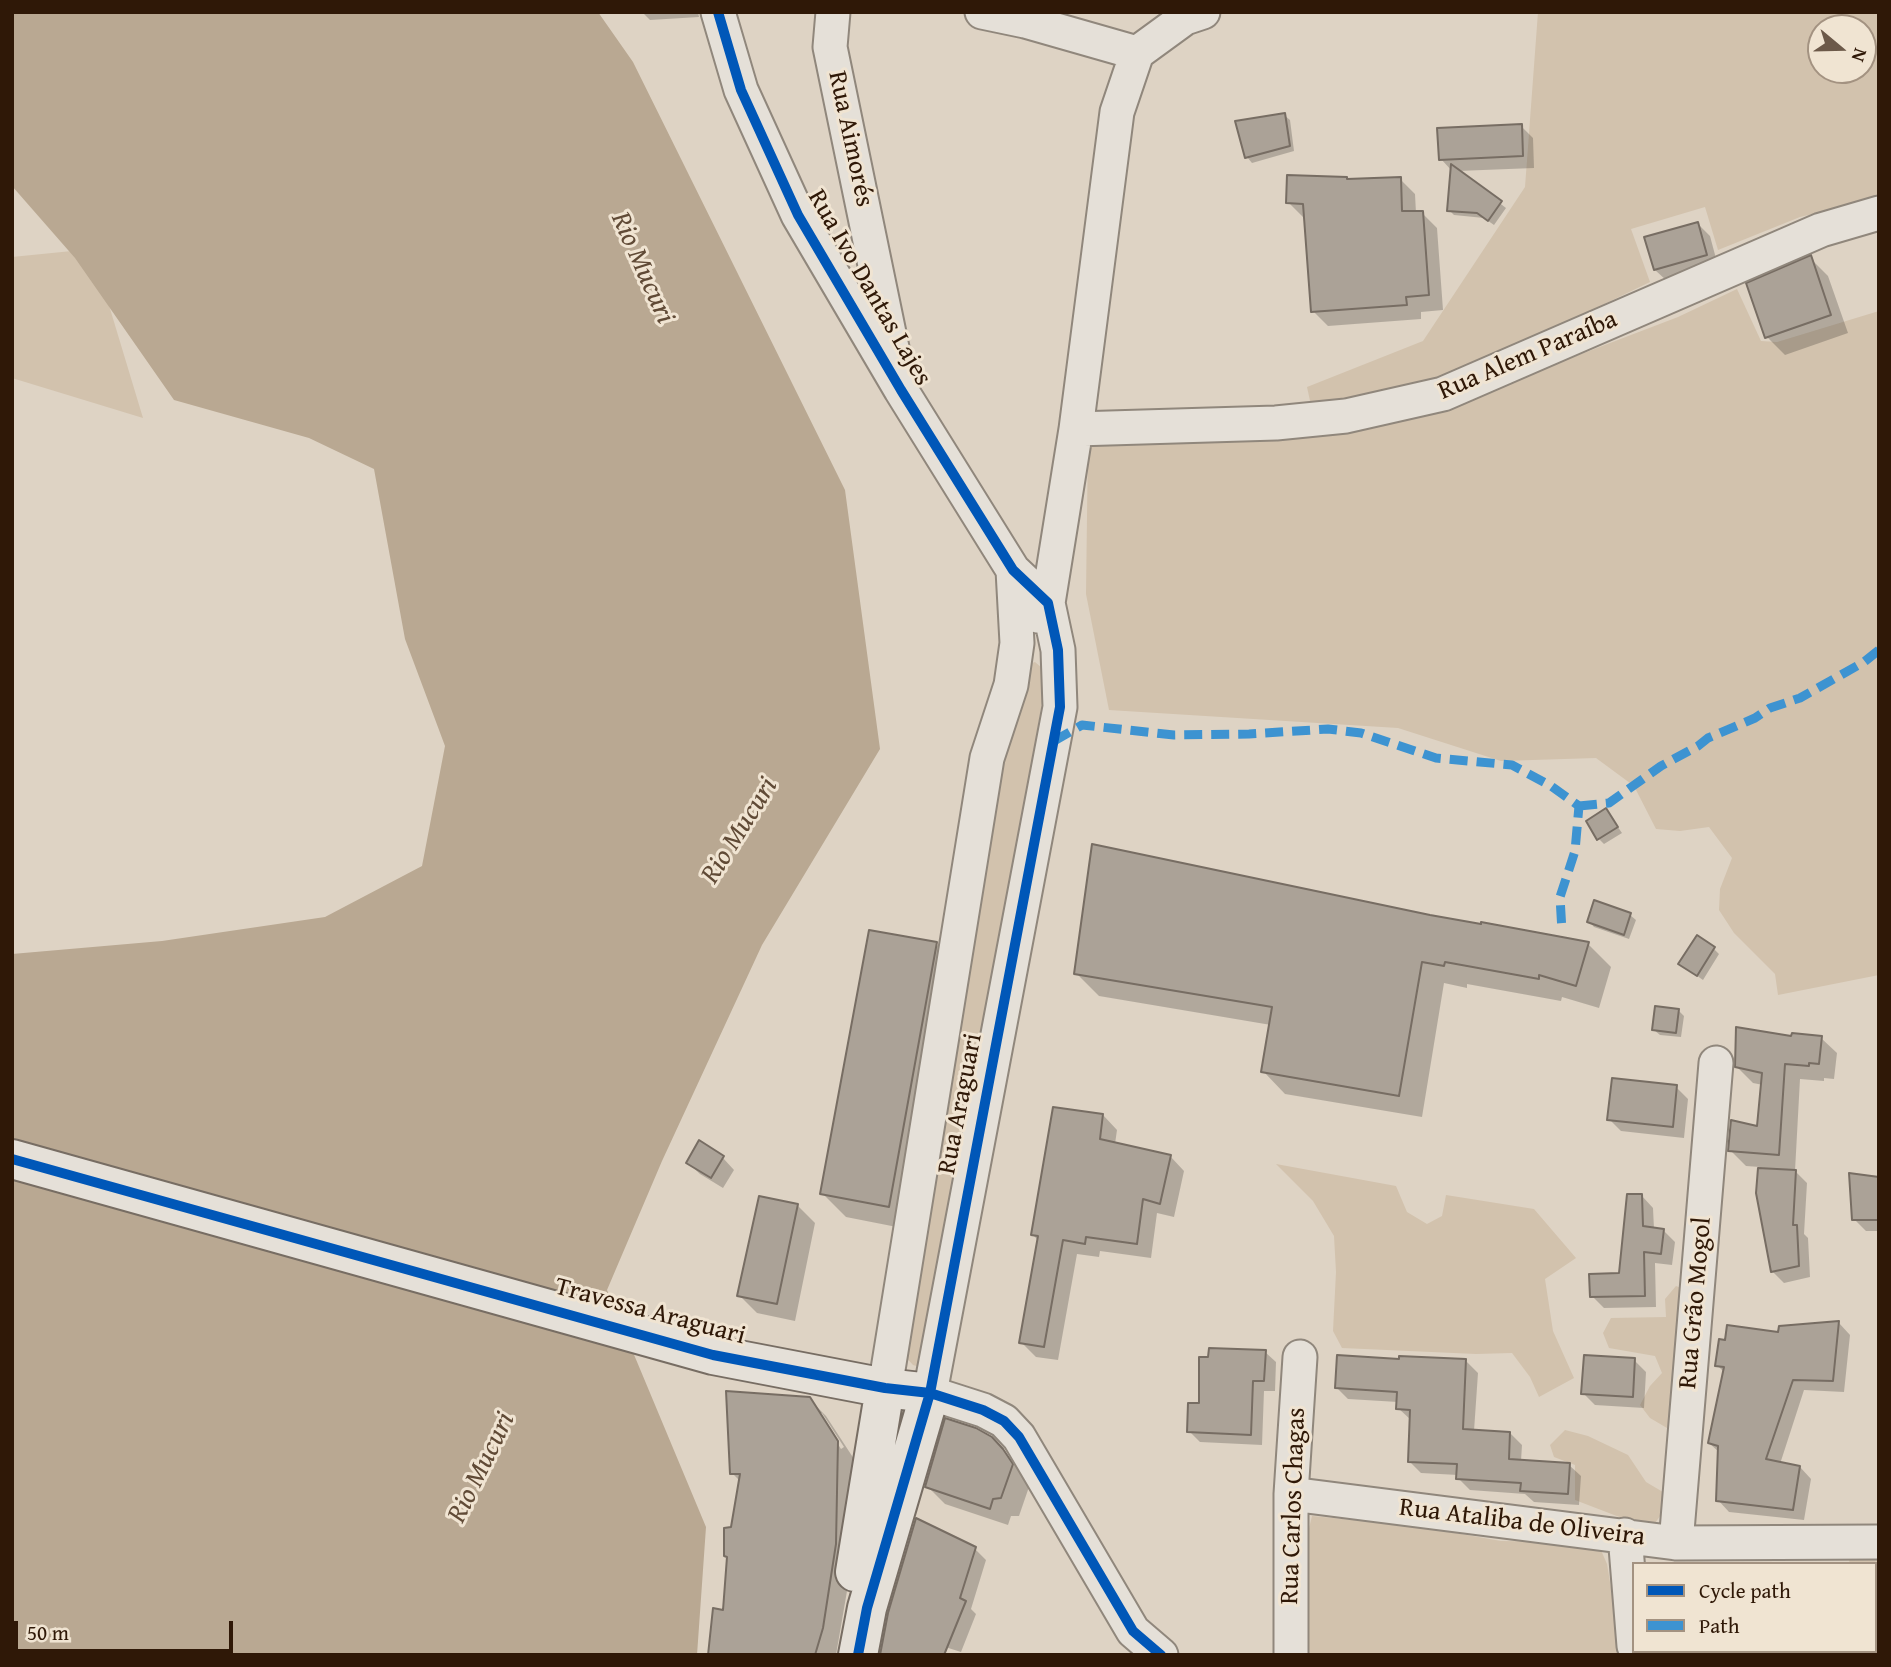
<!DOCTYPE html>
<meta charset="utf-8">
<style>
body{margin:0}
#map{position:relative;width:1891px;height:1667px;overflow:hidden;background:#ded3c4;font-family:"Gentium Book Plus",serif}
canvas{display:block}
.frame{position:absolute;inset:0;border:14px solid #2f1807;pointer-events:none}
.legend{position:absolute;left:1632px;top:1562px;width:245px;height:91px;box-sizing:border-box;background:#f0e4d2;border:2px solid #a39281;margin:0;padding:9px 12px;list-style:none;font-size:21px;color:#2f1807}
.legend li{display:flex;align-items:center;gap:14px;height:35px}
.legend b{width:35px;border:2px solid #a39281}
.north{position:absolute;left:1807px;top:14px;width:70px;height:70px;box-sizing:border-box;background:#f0e4d2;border:2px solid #a39281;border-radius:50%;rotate:109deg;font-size:19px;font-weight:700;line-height:28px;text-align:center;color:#2f1807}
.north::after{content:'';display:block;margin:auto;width:24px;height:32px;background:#6c5949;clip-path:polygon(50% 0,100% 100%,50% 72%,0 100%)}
.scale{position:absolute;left:14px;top:1621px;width:219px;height:32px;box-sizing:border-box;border:4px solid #2f1807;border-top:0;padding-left:9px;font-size:21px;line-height:24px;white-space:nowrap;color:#2f1807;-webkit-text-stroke:5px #f0e4d2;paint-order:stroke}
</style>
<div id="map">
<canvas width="1891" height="1667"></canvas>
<div class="frame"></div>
<ul class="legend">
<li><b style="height:9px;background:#0057b8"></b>Cycle path</li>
<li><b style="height:9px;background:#3d93d1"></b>Path</li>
</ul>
<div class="north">N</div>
<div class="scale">50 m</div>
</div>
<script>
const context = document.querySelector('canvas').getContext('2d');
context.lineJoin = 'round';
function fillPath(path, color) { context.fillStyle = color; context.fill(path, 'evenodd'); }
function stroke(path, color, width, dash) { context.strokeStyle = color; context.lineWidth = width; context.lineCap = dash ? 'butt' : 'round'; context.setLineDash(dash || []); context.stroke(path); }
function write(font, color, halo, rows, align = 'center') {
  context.font = font + ' "Gentium Book Plus",serif'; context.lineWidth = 6; context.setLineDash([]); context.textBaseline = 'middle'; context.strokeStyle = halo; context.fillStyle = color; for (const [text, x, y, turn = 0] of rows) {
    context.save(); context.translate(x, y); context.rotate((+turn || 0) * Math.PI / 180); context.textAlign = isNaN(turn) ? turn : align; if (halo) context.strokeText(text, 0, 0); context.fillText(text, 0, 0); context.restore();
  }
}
const green = new Path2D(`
 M1538,12H1879V198L1800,217L1718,250L1705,207L1631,229L1650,282L1439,384L1312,410L1307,387L1423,341L1525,187ZM1821,28H1863V70H1821Z
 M92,249L143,418L12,378V257Z
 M1737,289L1761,341L1777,342L1879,311V975L1778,995L1775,974L1734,933L1719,910L1720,889L1732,858L1709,827L1680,831L1656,829L1634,786L1596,758L1501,761L1398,728L1109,710L1086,594L1088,439L1448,405L1678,317Z
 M1035,662L1042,668L1045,685L928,1361L920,1367L913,1365L903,1354L1018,673L1027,665Z
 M1276,1164L1396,1186L1407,1212L1427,1224L1442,1216L1446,1195L1534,1209L1576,1258L1545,1279L1553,1331L1574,1378L1539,1397L1530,1377L1512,1353L1476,1354L1342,1348L1333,1331L1336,1272L1334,1236L1313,1201Z
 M1676,1286L1684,1289L1674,1419L1667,1428L1650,1418L1640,1405L1650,1386L1662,1373L1655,1356L1609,1348L1603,1333L1611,1318L1666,1317L1665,1299Z
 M1565,1430L1588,1436L1628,1455L1646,1482L1668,1495L1666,1508L1655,1523L1622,1518L1575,1500V1465L1554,1457L1550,1445Z
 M1312,1516L1416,1526L1501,1541L1570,1542L1600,1548L1607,1564L1622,1655H1309L1301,1562Z
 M1879,1551V1655H1846L1847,1651H1875V1564H1850L1847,1553Z
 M1650,1651H1740L1738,1655H1650Z`);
const water = new Path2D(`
 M12,12H598L633,62L845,490L880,749L762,945L662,1161L607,1290L706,1527L697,1655H12V954L162,941L325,917L422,866L445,746L405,639L374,469L309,438L174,400L75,258L12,186Z`);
const shadow = new Path2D(`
 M642,12H698L699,17L650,20Z
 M1284,115L1290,120L1294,151L1252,163L1247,157Z
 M1521,126L1533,138L1534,168L1458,171L1506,208L1494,225L1484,218L1454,215L1449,210L1452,171L1441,159Z
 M1400,179L1415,194L1416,213H1422L1437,228L1443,310L1421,312V319L1328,326L1313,311L1306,217H1303L1288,202L1349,181Z
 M1698,224L1710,236L1718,266L1667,281L1655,270Z
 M1810,258L1828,276L1848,333L1785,355L1767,337Z
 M1606,810L1622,833L1604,844L1599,839Z
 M1630,915L1636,920L1629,939L1594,927L1589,921Z
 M1430,917L1588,944L1611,967L1599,1008L1562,997L1561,1001L1467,984V988L1444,983L1422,1117L1285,1094L1263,1071L1271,1025L1099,996L1076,973Z
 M936,944L961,968L912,1230L846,1217L822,1193Z
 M1714,949L1719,954L1703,980L1680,964Z
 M1678,1010L1684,1016L1681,1037L1660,1035L1654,1030Z
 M1793,1038H1821L1837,1053L1834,1079L1824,1078V1081L1800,1079L1795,1171L1807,1183L1804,1234L1808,1238L1810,1277L1784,1283L1772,1271L1758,1193L1760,1167L1746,1166L1730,1150L1759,1128L1763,1085L1753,1083L1737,1067Z
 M1676,1087L1688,1099L1684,1138L1621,1131L1609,1119Z
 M1103,1115L1117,1130L1115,1144L1170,1156L1184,1171L1174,1217L1157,1213L1151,1258L1100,1251L1099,1257L1077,1254L1058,1360L1036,1357L1021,1342L1039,1241L1033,1235Z
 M723,1158L734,1170L723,1188L700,1174L688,1163Z
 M1879,1179V1231H1866L1854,1219Z
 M1642,1196L1653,1208L1654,1229L1663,1230L1675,1242L1672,1265L1655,1263L1656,1307L1604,1308L1592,1296L1621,1275Z
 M797,1205L815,1223L795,1321L757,1313L739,1295Z
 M1839,1323L1850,1335L1844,1392L1804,1390L1780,1464L1800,1467L1811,1479L1804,1520L1729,1512L1718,1500L1719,1452L1709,1443L1724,1372L1717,1365L1779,1334Z
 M1265,1352L1276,1362L1275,1391H1264L1262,1445L1200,1442L1189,1431Z
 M1634,1360L1646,1372L1644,1408L1595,1405L1583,1393Z
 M1400,1361H1466L1478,1373L1474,1431L1510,1433L1522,1445L1521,1461L1569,1465L1581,1476L1579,1505L1534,1502L1525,1494L1470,1490L1458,1478V1475L1421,1473L1409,1461L1411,1420L1398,1408V1402L1348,1399L1336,1387Z
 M809,1399L826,1416L854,1459L852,1562L836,1655H710L724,1612L728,1558L726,1556L741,1482L732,1473ZM818,1413H822L844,1447L841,1449Z
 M991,1438L1021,1469L1030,1484L1019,1516H1011L1008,1525L945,1504L927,1486Z
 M975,1549L986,1560L971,1609L976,1614L961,1652L942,1646Z
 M1758,1651H1806V1655H1758Z`);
const building = new Path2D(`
 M1285,113L1290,146L1245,158L1235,121Z
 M1522,124L1523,156L1439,160L1437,128Z
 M1451,164L1502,201L1488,221L1477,213L1447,211Z
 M1287,175L1347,177V179L1401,177L1402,211H1423L1429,295L1406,297L1407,305L1311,312L1303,204L1286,203Z
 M1698,222L1707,255L1654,270L1644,237Z
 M1811,255L1831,315L1765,338L1746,283Z
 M1606,808L1618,827L1597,840L1586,821Z
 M1092,844L1430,915L1481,924V922L1589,942L1576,986L1539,975V979L1445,962L1444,966L1422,962L1399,1096L1261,1072L1272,1007L1074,974Z
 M1594,900L1631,913L1624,935L1587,922Z
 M869,930L937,942L889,1207L820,1194Z
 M1697,935L1715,947L1697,976L1678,964Z
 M1655,1006L1679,1009L1676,1033L1652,1030Z
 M1736,1027L1791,1036L1792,1033L1822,1036L1819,1064L1809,1063V1066L1785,1064L1779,1155L1728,1151L1731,1120L1757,1126L1762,1073L1735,1067Z
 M1612,1078L1677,1085L1673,1127L1607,1120Z
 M1053,1107L1103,1114L1100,1139L1171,1155L1160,1204L1143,1199L1137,1244L1086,1237L1085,1244L1063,1240L1044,1347L1019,1343L1038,1236L1031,1235Z
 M699,1140L724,1156L711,1178L686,1163Z
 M1758,1168L1796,1170L1793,1225H1797L1799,1266L1771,1272L1756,1193Z
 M1849,1173L1879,1177V1220H1852Z
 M1627,1194H1642L1643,1226L1664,1229L1661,1254L1644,1252L1645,1296L1590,1297L1589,1274L1619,1273Z
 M759,1196L798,1204L777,1304L737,1296Z
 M1839,1321L1833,1381L1793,1380L1766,1459L1800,1466L1793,1510L1716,1501L1718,1446L1708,1443L1724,1367L1715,1366L1719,1339L1725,1340L1727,1325L1778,1332L1779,1326Z
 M1209,1348L1266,1350L1264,1381H1253L1251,1435L1187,1432L1188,1403H1199V1357H1208Z
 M1337,1355L1399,1359V1356L1466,1359L1463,1429L1510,1432L1509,1459L1570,1463L1568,1494L1520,1491L1521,1483L1456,1479L1457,1464L1408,1462L1410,1410L1396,1409L1397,1392L1335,1388Z
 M1584,1355L1635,1358L1633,1397L1581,1394Z
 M726,1391L810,1397L838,1441L836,1544L823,1628L815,1655H708L713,1608L723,1610L727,1557L724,1556V1528L731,1527L740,1474H730Z
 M945,1418L976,1428L992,1437L1003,1449L1013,1464L1001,1498L993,1499L990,1509L925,1487Z
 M916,1518L976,1547L960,1598L966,1601L944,1655H880L888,1613Z`);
const street = new Path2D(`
 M718,12L741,90L798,215L901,390L1013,570L1048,603L1058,650L1060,707L930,1393L983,1410L1004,1421L1019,1437L1133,1631L1161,1655
 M833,12L830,47L896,367
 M982,12L1025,21L1137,53
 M1076,429L1276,423L1346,416L1443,394L1821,230L1879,213
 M1038,616L1048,603L1076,429L1117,112L1137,53L1185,18L1203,12
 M885,1388L987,758L1011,685L1017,643L1013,570
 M1291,1494L1676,1543L1879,1542
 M1625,1535L1634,1646
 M1676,1543L1716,1063
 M1291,1655V1494L1300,1357`);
const secondary = new Path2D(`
 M12,1159L713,1355L885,1388L930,1393L867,1608L858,1655
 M855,1572L885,1388`);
const quiet = new Path2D(`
 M1054,741L1082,725L1174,735L1249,734L1328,729L1361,733L1436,758L1512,765L1551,786L1579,806L1575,851L1560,897L1562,931
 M1579,806L1609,803L1661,766L1698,746L1708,738L1755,718L1770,708L1800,698L1864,662L1879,650`);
const cycleway = new Path2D(`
 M718,12L741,90L798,215L901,390L1013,570L1048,603L1058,650L1060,707L930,1393L867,1608L858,1655
 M12,1159L713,1355L885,1388L930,1393L983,1410L1004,1421L1019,1437L1133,1631L1161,1655`);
const streetNames = [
 ["Rua Aimorés",850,139,78],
 ["Rua Ivo Dantas Lajes",869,288,60],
 ["Rua Alem Paraíba",1528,356,-23],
 ["Rua Araguari",961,1104,-79],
 ["Rua Grão Mogol",1696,1303,-85],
 ["Travessa Araguari",650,1312,15],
 ["Rua Carlos Chagas",1294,1506,-88],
 ["Rua Ataliba de Oliveira",1522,1523,7]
];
const waterNames = [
 ["Rio Mucuri",642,268,66],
 ["Rio Mucuri",740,831,-58],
 ["Rio Mucuri",482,1468,-64]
];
fillPath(green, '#d2c2ad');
fillPath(water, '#b9a892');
fillPath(shadow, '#0003');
fillPath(building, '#aba297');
stroke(building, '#776d63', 2);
stroke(street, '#90877c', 37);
stroke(secondary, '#776d63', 42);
stroke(street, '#e5e0d8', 33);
stroke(secondary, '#e5e0d8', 38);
stroke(quiet, '#3d93d1', 9, [18, 9]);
stroke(cycleway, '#0057b8', 10);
write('26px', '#2f1807', '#f0e4d2', streetNames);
write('italic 28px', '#604a36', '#f0e4d2', waterNames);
</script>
